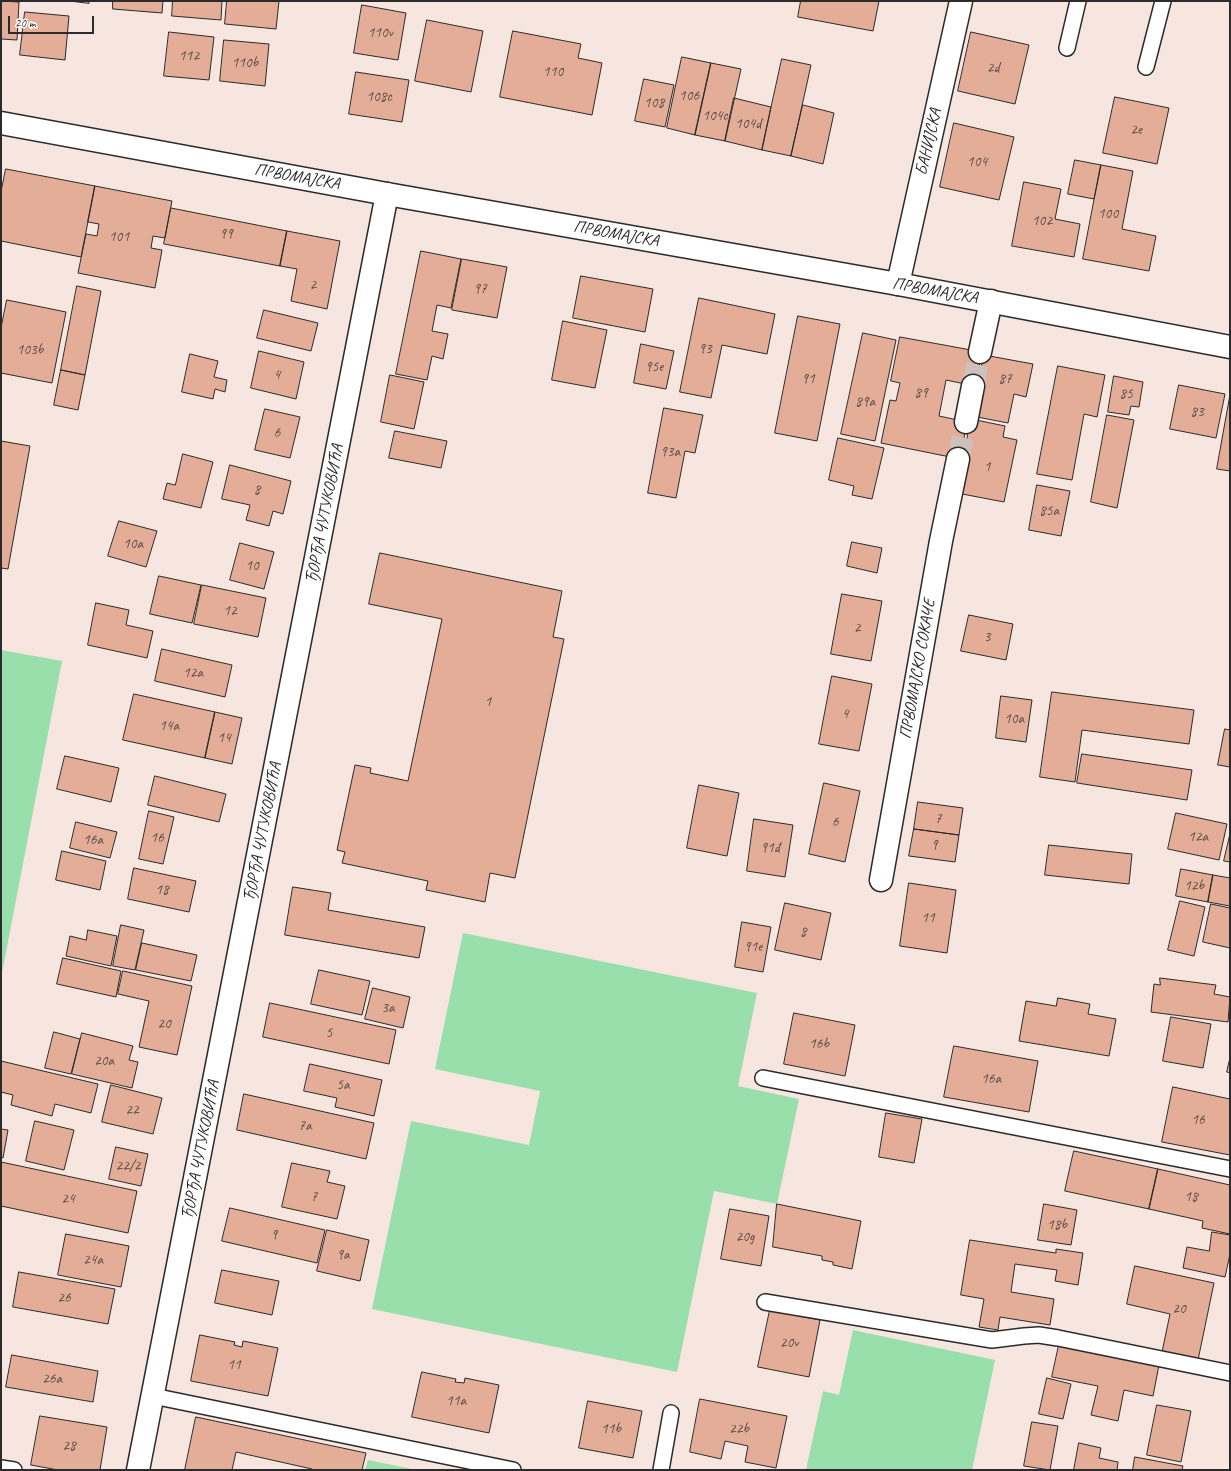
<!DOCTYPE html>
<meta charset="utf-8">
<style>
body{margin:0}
#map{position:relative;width:1231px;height:1471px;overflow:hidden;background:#f7e6e0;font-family:Caveat,sans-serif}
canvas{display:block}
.frame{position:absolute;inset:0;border:2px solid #2b2b2b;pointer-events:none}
.scale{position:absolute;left:8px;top:16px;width:86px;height:18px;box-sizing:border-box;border:2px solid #2b2b2b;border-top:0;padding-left:5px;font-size:12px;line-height:14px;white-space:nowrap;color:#2b2b2b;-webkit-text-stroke:3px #fff;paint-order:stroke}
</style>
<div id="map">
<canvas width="1231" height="1471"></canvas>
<div class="frame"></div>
<div class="scale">20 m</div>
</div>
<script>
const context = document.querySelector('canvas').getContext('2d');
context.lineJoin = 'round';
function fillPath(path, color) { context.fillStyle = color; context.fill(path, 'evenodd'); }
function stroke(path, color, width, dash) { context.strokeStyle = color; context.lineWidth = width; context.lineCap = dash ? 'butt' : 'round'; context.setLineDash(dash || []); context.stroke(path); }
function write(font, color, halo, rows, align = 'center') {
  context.font = font + ' Caveat,sans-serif'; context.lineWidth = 3; context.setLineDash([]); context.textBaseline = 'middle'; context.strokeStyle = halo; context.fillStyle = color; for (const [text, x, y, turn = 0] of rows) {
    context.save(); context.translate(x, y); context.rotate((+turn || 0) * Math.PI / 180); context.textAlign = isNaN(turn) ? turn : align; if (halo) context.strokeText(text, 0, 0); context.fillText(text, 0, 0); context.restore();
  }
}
const green = new Path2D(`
 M1,650L62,661L1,978Z
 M463,933L757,993L738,1086L799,1099L777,1204L714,1191L677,1372L372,1309L411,1121L529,1145L540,1091L435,1069Z
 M853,1330L995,1360L972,1470H806L823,1391L839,1395Z
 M368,1460L417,1470H365Z`);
const building = new Path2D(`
 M1,1L19,2L17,40L1,39Z
 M70,1H89V3Z
 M113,1H163L162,13L113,9Z
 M173,1H222L221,20L172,16Z
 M227,1H279L276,29L225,24Z
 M801,1H879L873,31L798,17Z
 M362,5L406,13L398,60L354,53Z
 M25,12L69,16L65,60L20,55Z
 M427,20L483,31L471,92L415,81Z
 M513,31L581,44L578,58L602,63L592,115L500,97Z
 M169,32L214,37L209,80L164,76Z
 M971,32L1029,45L1015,104L958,91Z
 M224,40L269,44L265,86L220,81Z
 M682,57L711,63L695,135L667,128Z
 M782,59L811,65L791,156L762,150Z
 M711,63L741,69L725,141L695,135Z
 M356,72L409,80L402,122L349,114Z
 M644,79L674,85L665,127L635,121Z
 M1115,97L1169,108L1157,164L1103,153Z
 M734,98L771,107L762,150L725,141Z
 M803,105L834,113L823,164L791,156Z
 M954,123L1014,137L999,200L940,187Z
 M1075,160L1101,165L1094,199L1068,194Z
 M1101,165L1133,171L1122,229L1156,236L1149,271L1083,259Z
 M6,169L95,186L81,257L1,241V192Z
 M1024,182L1061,189L1055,219L1080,224L1074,257L1012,246Z
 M95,186L172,201L165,238L153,236L151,248L162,250L155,288L78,273L86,234L97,236L99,224L88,222Z
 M171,208L287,231L280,266L164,244Z
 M287,231L340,241L327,309L291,301L297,269L280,266Z
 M421,251L461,259L451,308L437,305L432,331L448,334L443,359L432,356L427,380L396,374Z
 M462,259L507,267L497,318L452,310Z
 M581,276L653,289L645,332L573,318Z
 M77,286L101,291L85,375L61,370Z
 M699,298L775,314L767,354L722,345L711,398L680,392Z
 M7,300L66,312L52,383L1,373V328Z
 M264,310L318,323L311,351L257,338Z
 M798,316L840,324L817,441L775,433Z
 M563,321L607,330L595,388L552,380Z
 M863,333L896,340L875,441L841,434Z
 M900,337L982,352L975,386L946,380L939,416L967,422L960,459L881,443L890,400L896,401L900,383L891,381Z
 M641,344L674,351L666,389L634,383Z
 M259,351L304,362L296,399L251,388Z
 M190,354L218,361L214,377L227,380L225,392L215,389L213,399L182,392Z
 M984,355L1033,364L1026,397L1014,394L1008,423L972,416Z
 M1058,366L1105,375L1097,417L1084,414L1072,480L1037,474Z
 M61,370L85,375L78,410L54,405Z
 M390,375L424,382L414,429L381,422Z
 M1114,376L1143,382L1139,407L1131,406L1129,415L1108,412Z
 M1179,385L1225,394L1216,438L1170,429Z
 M1230,395V471L1217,469Z
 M664,408L703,415L695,453L685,451L676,498L648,493Z
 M265,409L300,417L290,458L255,450Z
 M1107,415L1134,420L1117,508L1091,502Z
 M971,419L1005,426L1003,437L1017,440L1004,502L957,493Z
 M395,431L447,441L441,468L389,458Z
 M838,438L884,448L872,499L852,495L854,486L829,480Z
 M1,441L30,446L8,569L1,568Z
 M183,454L213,462L201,508L163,499L167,483L175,485Z
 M230,465L291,481L283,514L273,511L269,526L246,520L250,505L222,499Z
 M1037,485L1070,491L1061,536L1029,530Z
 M119,521L157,531L146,567L108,556Z
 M852,542L882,548L877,573L847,566Z
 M240,543L274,552L264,589L230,580Z
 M380,553L562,591L553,637L564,639L515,878L490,873L485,902L426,890L428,881L342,863L345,852L337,850L355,765L371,768L370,773L408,781L442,619L369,604Z
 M159,576L201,585L192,623L150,614Z
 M202,585L266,598L258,637L194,624Z
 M842,594L882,601L871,661L831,654Z
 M96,603L129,610L126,625L153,631L147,658L88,645Z
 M969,615L1013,624L1006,660L961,651Z
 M162,649L232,665L225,697L155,681Z
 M832,676L872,684L859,751L819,744Z
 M1052,692L1194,710L1189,744L1082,730L1075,782L1040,777Z
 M134,694L215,712L205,758L123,740Z
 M1001,696L1032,700L1026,742L996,738Z
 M215,712L242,718L232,764L205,758Z
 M1225,729L1230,730V767L1218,765Z
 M1082,754L1192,770L1187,800L1077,783Z
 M65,756L119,768L111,802L57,789Z
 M155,776L226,794L219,822L148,805Z
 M824,783L860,791L845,862L809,854Z
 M699,785L739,793L727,856L687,848Z
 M918,802L963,808L959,835L914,829Z
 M149,811L174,817L163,864L139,859Z
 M1176,813L1227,824L1219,860L1168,849Z
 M754,819L793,825L785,877L747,871Z
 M76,822L117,832L110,858L70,848Z
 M914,829L959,835L955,862L909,856Z
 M1230,834V862L1224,861Z
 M1049,845L1132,854L1129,884L1045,875Z
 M62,851L106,861L100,890L56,880Z
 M134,868L196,881L189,912L128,899Z
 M1181,869L1213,875L1208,902L1176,896Z
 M1213,875L1230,878V906L1208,902Z
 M909,883L956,890L947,953L900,946Z
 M293,887L331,893L328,910L425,927L419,958L285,935Z
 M1180,901L1205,907L1194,956L1168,950Z
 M785,903L831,913L821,960L775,950Z
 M1211,904L1230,908V948L1203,942Z
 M742,922L771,927L763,972L735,967Z
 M121,925L144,930L135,970L113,966Z
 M88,930L117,936L111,966L66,956L70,936L86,940Z
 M142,943L197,955L191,981L136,970Z
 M63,958L121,971L116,997L57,984Z
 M319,970L370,981L362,1015L311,1004Z
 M123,971L192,986L177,1055L139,1047L149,1001L118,994Z
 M1160,978L1216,985L1214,994L1230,997L1228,1022L1151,1012L1154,984L1160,985Z
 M373,988L410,997L403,1028L365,1019Z
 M1058,998L1090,1004L1088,1014L1116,1019L1109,1056L1019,1041L1026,1001L1056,1006Z
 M270,1003L396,1030L389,1064L263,1037Z
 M794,1013L855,1025L845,1076L784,1064Z
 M1171,1017L1211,1024L1203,1068L1163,1061Z
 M54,1032L80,1039L71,1074L45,1068Z
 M82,1033L133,1046L129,1060L138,1062L132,1088L72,1074Z
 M954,1046L1038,1061L1029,1112L944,1097Z
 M1230,1058V1073L1227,1072Z
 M1,1061L98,1084L91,1113L55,1104L52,1116L11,1105L13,1095L1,1092Z
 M310,1064L382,1080L374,1116L335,1107L337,1098L304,1091Z
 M111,1085L162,1098L153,1134L102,1122Z
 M1173,1087L1230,1099V1155L1162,1142Z
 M244,1094L374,1123L366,1159L237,1130Z
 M886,1113L922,1119L914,1163L879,1157Z
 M35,1121L74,1130L64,1170L26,1161Z
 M1,1129L8,1130L3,1158L1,1157Z
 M116,1147L148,1154L141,1186L109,1179Z
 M1074,1151L1158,1169L1149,1209L1065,1191Z
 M1,1162L137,1191L128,1233L1,1206Z
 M292,1163L330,1171L327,1182L345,1186L337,1219L282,1207Z
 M1158,1169L1230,1185V1234L1202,1228L1203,1221L1149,1209Z
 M777,1204L861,1221L852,1269L833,1265V1262L822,1260V1256L773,1247Z
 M1044,1204L1077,1210L1071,1245L1038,1240Z
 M230,1208L325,1230L317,1263L222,1241Z
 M730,1209L769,1216L761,1266L721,1259Z
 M327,1230L369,1240L360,1281L317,1271Z
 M1212,1232L1230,1235V1254L1225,1277L1183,1268L1187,1247L1209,1251Z
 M66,1234L129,1246L121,1287L58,1275Z
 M970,1240L1056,1253V1249L1083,1253L1078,1285L1055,1281L1057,1270L1015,1264L1011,1292L1054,1299L1050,1325L1000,1317L998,1330L979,1327L984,1299L961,1295Z
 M1135,1266L1214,1283L1198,1360L1162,1352L1170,1314L1127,1304Z
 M222,1270L279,1281L272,1315L215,1303Z
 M19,1272L115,1289L108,1324L13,1307Z
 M770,1310L820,1320L809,1377L758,1367Z
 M200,1335L235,1342L234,1345L242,1347L243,1341L278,1348L268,1396L191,1381Z
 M1059,1345L1159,1365L1153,1396L1124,1390L1118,1421L1091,1415L1098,1386L1052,1377Z
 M12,1355L98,1371L93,1402L6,1387Z
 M422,1372L456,1379L455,1382L464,1383L465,1378L499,1385L489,1433L412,1417Z
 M1047,1378L1071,1384L1063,1419L1039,1414Z
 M700,1399L787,1416L776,1468L745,1462L748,1446L725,1441L721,1459L690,1452Z
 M588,1401L642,1411L633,1458L579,1448Z
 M1157,1405L1191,1411L1181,1462L1147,1455Z
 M40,1416L107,1427L100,1470H58L31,1465Z
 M196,1417L366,1453L362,1470H311L312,1469L236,1452L232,1470H185Z
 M1032,1422L1058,1426L1050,1470L1024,1466Z
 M1079,1443L1101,1448L1099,1458L1118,1462L1117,1470H1074Z
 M1135,1457L1183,1466L1182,1470H1133Z`);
const minorTunnel = new Path2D(`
 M973,386L980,352
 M958,459L966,422`);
const service = new Path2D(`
 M1067,48L1078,1
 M1146,67L1163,1
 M763,1078L1230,1169
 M765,1302L992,1340L1024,1336L1039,1335L1058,1338L1230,1373
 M153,1396L513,1470
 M1,1468L14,1470
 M661,1470L671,1413`);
const minor = new Path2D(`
 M898,284L961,1
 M980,352L991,301
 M966,422L973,386
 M881,880L941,541L958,459
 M138,1470L387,194`);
const secondary = new Path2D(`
 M1,123L387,194L898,284L1230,347`);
const numberNames = [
 ["110v",380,33],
 ["112",189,56],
 ["110b",245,63],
 ["2d",993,68],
 ["110",553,72],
 ["106",689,96],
 ["108c",379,97],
 ["108",654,103],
 ["104c",715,116],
 ["104d",748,124],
 ["2e",1136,130],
 ["104",977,162],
 ["100",1108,214],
 ["102",1042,221],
 ["99",226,234],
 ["101",119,237],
 ["2",313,285],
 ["97",480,289],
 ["93",705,349],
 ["103b",30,350],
 ["95e",654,367],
 ["4",277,375],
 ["91",808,379],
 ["87",1005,379],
 ["89",921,393],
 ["85",1126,394],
 ["89a",865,402],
 ["83",1197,412],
 ["6",277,433],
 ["93a",670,452],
 ["1",987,467],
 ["8",257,490],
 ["85a",1049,511],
 ["10a",133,544],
 ["10",252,566],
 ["12",230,611],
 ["2",857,628],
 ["3",987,637],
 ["12a",193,673],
 ["1",488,702],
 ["4",845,714],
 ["10a",1014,719],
 ["14a",169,726],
 ["14",224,738],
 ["7",938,819],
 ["6",835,822],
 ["12a",1198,837],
 ["16",157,838],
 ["16a",93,840],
 ["9",934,845],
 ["91đ",770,848],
 ["12b",1194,886],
 ["18",162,890],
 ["11",928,918],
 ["8",803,932],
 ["91e",753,947],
 ["3a",388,1008],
 ["20",164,1024],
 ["5",329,1033],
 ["16b",819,1044],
 ["20a",104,1061],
 ["16a",991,1079],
 ["5a",343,1085],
 ["22",132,1110],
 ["16",1198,1120],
 ["7a",305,1126],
 ["22/2",128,1166],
 ["7",314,1197],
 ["18",1191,1197],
 ["24",68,1199],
 ["18b",1057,1225],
 ["9",274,1235],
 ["20g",745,1237],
 ["9a",343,1255],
 ["24a",93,1260],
 ["26",64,1298],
 ["20",1179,1309],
 ["20v",789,1343],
 ["11",234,1365],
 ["26a",52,1379],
 ["11a",456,1401],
 ["11b",611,1429],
 ["22b",739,1429],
 ["28",69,1446]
];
const streetNames = [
 ["БАНИЈСКА",929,142,-77],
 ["ПРВОМАЈСКА",297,177,10],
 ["ПРВОМАЈСКА",616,234,10],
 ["ПРВОМАЈСКА",935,291,10],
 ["ЂОРЂА ЧУТУКОВИЋА",325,514,-79],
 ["ПРВОМАЈСКО СОКАЧЕ",918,669,-80],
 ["ЂОРЂА ЧУТУКОВИЋА",263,832,-79],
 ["ЂОРЂА ЧУТУКОВИЋА",201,1150,-79]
];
fillPath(green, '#98dfac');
fillPath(building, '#e3ad97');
stroke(building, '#2b2b2b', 1);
stroke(minorTunnel, '#cec1bc', 22, [22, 11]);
stroke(service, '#2b2b2b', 18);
stroke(minor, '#2b2b2b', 25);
stroke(secondary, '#2b2b2b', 25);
stroke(service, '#fff', 15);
stroke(minor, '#fff', 22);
stroke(secondary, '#fff', 22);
write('15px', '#594c46', null, numberNames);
write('17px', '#2b2b2b', '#fff', streetNames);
</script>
